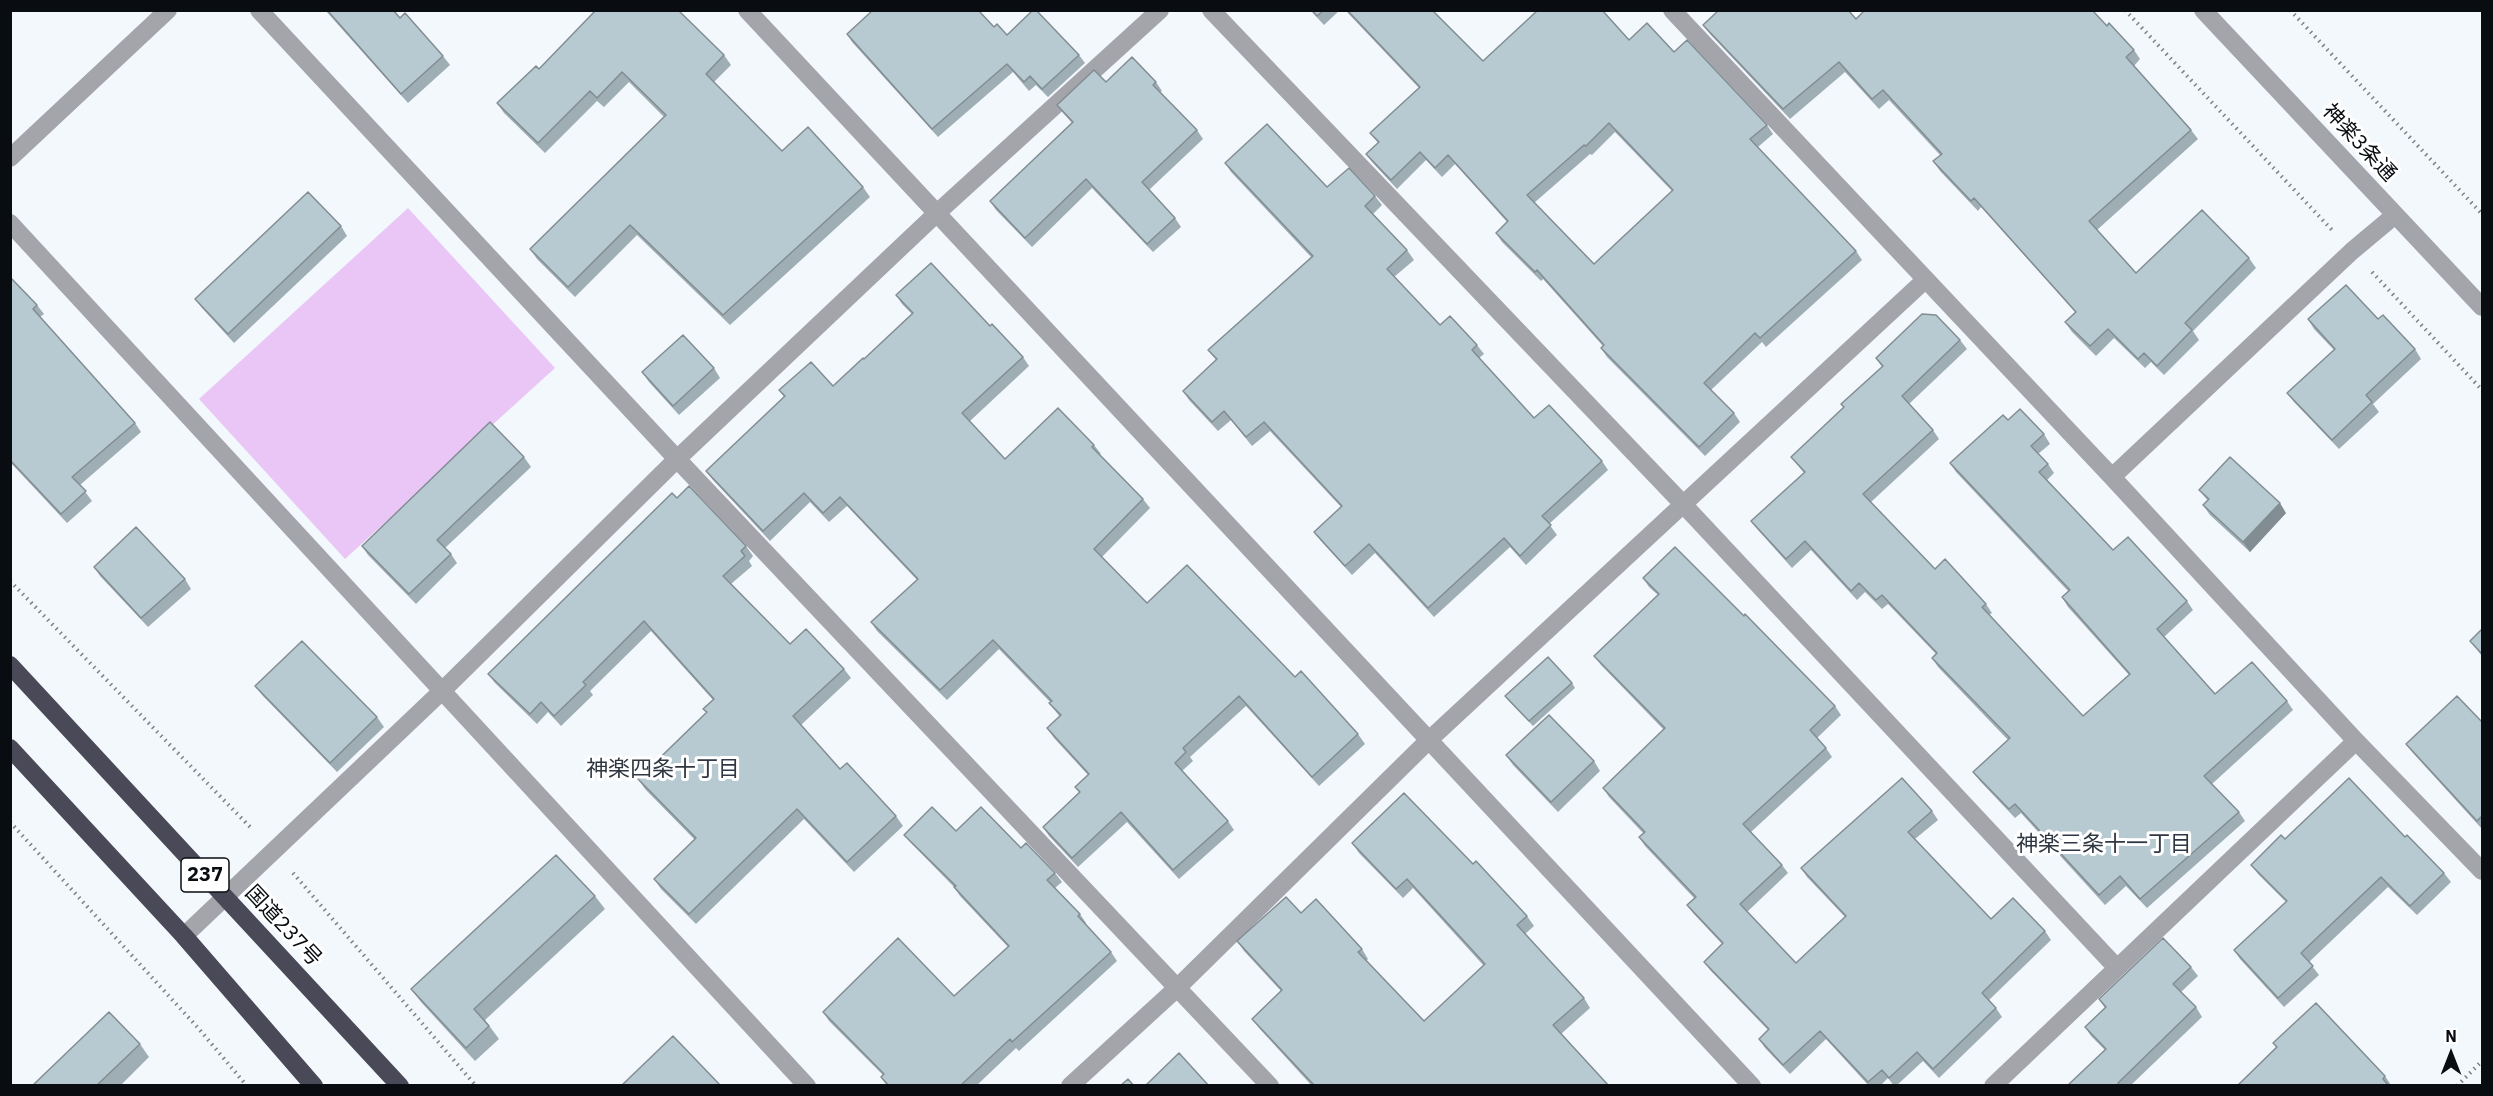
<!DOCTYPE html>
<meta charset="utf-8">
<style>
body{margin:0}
#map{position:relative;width:2493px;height:1096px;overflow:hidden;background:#f3f8fd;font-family:"IBM Plex Sans",sans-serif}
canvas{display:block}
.frame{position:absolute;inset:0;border:12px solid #090d11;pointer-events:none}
.north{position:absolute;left:2421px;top:1024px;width:60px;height:60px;-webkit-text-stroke:4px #fff;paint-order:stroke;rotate:0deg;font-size:16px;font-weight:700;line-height:24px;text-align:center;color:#090d11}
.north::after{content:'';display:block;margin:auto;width:21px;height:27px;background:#090d11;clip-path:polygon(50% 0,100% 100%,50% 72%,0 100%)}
</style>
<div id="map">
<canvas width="2493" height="1096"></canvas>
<div class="frame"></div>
<div class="north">N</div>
</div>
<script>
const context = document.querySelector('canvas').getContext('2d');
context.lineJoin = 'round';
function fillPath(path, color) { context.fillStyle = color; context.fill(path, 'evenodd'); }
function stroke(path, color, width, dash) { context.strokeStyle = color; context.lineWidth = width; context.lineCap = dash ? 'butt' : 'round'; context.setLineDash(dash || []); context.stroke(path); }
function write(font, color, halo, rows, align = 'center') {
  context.font = font + ' "IBM Plex Sans","Noto Sans JP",sans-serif'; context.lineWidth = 6; context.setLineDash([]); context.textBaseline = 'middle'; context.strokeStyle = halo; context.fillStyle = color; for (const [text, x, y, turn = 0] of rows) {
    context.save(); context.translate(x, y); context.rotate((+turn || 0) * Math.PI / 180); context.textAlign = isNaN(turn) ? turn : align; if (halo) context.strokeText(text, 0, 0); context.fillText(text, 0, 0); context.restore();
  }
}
const green = new Path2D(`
 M408,208L555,368L345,559L199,399Z`);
const path = new Path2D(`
 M2125,10L2332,230
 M2290,10L2482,214
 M2372,272L2482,390
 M10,581L253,830
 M10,822L199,1029L247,1086
 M293,873L476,1086
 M2457,1086L2482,1061`);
const minor = new Path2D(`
 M259,10L677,459L1270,1086
 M747,10L1752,1086
 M1211,10L1682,503L2117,968
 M1672,10L2112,477L2356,741L2482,871
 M2203,10L2482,307
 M10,158L168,10
 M10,223L807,1086
 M2112,477L2352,251L2395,215
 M184,936L442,691L677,459L937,213L1160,10
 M1070,1086L1177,988L1429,740L1925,280
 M1993,1086L2356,741`);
const highway = new Path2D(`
 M10,665L400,1086
 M10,748L184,936L314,1086`);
const wall = new Path2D(`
 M325,10H393L400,18L443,56L450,65L408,103Z
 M1310,10H1340L1324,25Z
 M1345,10H1432L1483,61L1629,40L1674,52L1767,125L1773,134L1758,147L1856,251L1862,260L1766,347L1762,342L1711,390L1734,413L1740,422L1705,456L1607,357L1601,348L1603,346L1543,279L1541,281L1502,242L1496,233L1507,222L1455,164L1442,177L1426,160L1397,189L1372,162L1366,154L1378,143L1370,133L1419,88ZM1615,132L1672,191L1594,264L1534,203L1590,154L1592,155Z
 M1856,19L2107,26L2134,50L2140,59L2134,66L2191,130L2198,139L2097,230L2136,273L2249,258L2256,268L2193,331L2199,340L2164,375L2151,362L2145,368L2114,338L2096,356L2072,332L2065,322L2075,312L1981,207L1978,211L1940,171L1933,161L1940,155L1889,100L1879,109L1845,72L1790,119L1710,34L1703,25Z
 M994,27L1007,35L1079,55L1085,63L1048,97L1036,85L1029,91L1013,72L938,137L852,42L847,34Z
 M724,55L731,65L714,82L782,151L863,187L870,197L730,325L637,235L575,297L537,259L530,249L664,117L629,82L604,107L597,101L545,153L504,113L497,103L539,69Z
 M1106,82H1156L1162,91L1160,92L1197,130L1203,139L1149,190L1175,218L1181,227L1153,252L1092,188L1032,247L996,210L990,201L1072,123L1063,113L1057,105Z
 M1225,163L1327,187L1375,196L1382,205L1373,214L1407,250L1414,260L1394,277L1440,325L1477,345L1484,354L1479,358L1534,418L1602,461L1608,470L1549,524L1557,535L1526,565L1510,547L1434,617L1375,553L1352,575L1321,541L1314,532L1341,507L1270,431L1252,446L1231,420L1218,431L1189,400L1183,391L1216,360L1208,350L1311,257L1231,172Z
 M341,226L347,236L234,343L202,308L195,299Z
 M10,277L37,305L44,314L40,317L135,423L141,432L80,485L92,501L67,523L10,462Z
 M896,295L990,326L1023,357L1029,366L970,421L1005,459L1094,445L1101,454L1099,455L1143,499L1150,508L1102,557L1147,603L1295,677L1358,734L1365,744L1319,786L1246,706L1190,757L1193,761L1182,771L1228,821L1234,830L1179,879L1127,822L1078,867L1049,836L1043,827L1079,792L1075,787L1088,775L1054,738L1047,728L1060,717L1049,703L1050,702L999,649L947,700L877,631L871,622L917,580L847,506L829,522L810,502L770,541L713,480L706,471L784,397L779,390L833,386L864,359L912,314L902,304Z
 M2308,319H2378L2415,349L2421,359L2373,404L2379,412L2339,449L2294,402L2287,393L2334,350L2314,329Z
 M1960,340L1967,349L1909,404L1933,430L1939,439L1871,502L1935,569L1986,604L1992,613L1989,615L2083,716L2129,675L2068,607L2062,597L2068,591L1956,472L1950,463L2008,420L2044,434L2050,444L2038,454L2048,464L2054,473L2047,480L2113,550L2187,601L2193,610L2164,637L2215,694L2287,701L2293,710L2212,784L2239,812L2245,821L2147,908L2126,886L2105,905L2021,813L2015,818L1980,781L1973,772L2008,740L1938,667L1932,658L1936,654L1888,604L1882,609L1865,592L1857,600L1811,550L1792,568L1758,530L1751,521L1804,473L1791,457L1844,408L1841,404L1882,367L1876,358Z
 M714,368L720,378L679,415L649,382L642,372Z
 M524,457L531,467L445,548L451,554L457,563L416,604L368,555L362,546Z
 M2199,490L2286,513L2250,552L2210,515L2203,505L2208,501Z
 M746,546L753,556L749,561L752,566L731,584L790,644L844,669L851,678L801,725L840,769L896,816L903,826L854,872L804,819L696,924L661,889L654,879L695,840L645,789L638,779L706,713L703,709L713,700L651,631L590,691L593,695L561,726L548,712L537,724L495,683L488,674Z
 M94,567L185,579L191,589L148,627L100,576Z
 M1643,578L1835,706L1841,715L1817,738L1826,748L1832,757L1751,832L1782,865L1788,873L1747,912L1796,963L1845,917L1807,877L1801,868L1932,811L1938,820L1915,839L1991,919L2045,931L2051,940L1989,1000L1996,1008L2002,1017L1939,1078L1923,1061L1896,1086H1894L1888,1078L1880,1086H1869L1826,1039L1790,1074L1765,1048L1759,1039L1768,1030L1710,970L1704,962L1722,944L1693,913L1687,905L1694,898L1645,846L1639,837L1643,833L1609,797L1603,788L1664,730L1601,665L1594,656L1658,595L1649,587Z
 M2482,629V656L2470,641Z
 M1572,683L1575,688L1533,726L1509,701L1505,696Z
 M255,686L377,717L384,727L337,772L262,695Z
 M2482,722V829L2413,753L2406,744Z
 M1506,755L1594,761L1600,771L1558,812L1513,765Z
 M956,831L1021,848L1055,873L1062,882L1055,888L1080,914L1086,923L1085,924L1111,952L1117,961L1019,1051L1016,1048L976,1086H887L881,1077L883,1075L829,1021L823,1012L954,996L1008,947L960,896L954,887L911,843L904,835Z
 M2405,837L2444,873L2451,882L2417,915L2388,887L2309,962L2319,975L2284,1007L2240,959L2234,950L2286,902L2258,874L2251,865L2285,839Z
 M1352,843L1473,864L1527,916L1534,926L1525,934L1584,998L1590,1008L1561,1034L1609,1086H1312L1259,1028L1252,1019L1281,991L1244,951L1237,941L1301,913L1362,949L1368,959L1366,961L1424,1021L1484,966L1413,888L1403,898L1359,853Z
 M595,896L605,909L485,1020L499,1039L475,1061L421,1002L411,989Z
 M2191,967L2198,976L2181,992L2196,1007L2202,1017L2130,1086H2067L2105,1050L2091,1036L2085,1027L2105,1008L2099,999Z
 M2273,1043L2385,1076L2391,1085L2237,1086L2276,1047Z
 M140,1044L149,1057L120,1086H32Z`);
const shadedWall = new Path2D(`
 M2280,503L2286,513L2250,552L2243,542Z`);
const building = new Path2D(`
 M327,10H393L400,18L405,13L443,56L401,94Z
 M596,10H678L724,55L706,74L782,151L808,127L863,187L723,315L630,225L568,287L530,249L666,115L622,72L597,98L590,91L538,143L497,103L536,66L539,69Z
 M873,10H978L994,27L997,24L1007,35L1033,10H1036L1079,55L1042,89L1030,76L1024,82L1007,64L932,129L847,34Z
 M1312,10H1324L1317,16Z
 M1347,10H1432L1483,61L1538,10H1602L1629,40L1647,23L1674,52L1687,40L1767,125L1750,139L1856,251L1760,338L1755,333L1704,383L1734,413L1699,447L1601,348L1604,345L1537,270L1535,272L1496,233L1508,221L1448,155L1435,168L1420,152L1391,180L1366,154L1379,142L1370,133L1420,87ZM1609,123L1673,190L1594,264L1527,195L1584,145L1586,146Z
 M1719,10H1848L1856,19L1865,10H2092L2107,26L2109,23L2134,50L2126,57L2191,130L2089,221L2136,273L2202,210L2249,258L2185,323L2192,330L2157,366L2144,353L2138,359L2108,329L2090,346L2065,322L2076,312L1974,198L1971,201L1933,161L1942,154L1883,90L1872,99L1839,62L1783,109L1703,25Z
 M1132,57L1156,82L1153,85L1197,130L1142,182L1175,218L1147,244L1086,179L1025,238L990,201L1073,122L1057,105L1094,70L1106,82Z
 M1267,124L1327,187L1349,168L1375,196L1365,206L1407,250L1387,269L1440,325L1450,316L1477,345L1472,350L1534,418L1549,405L1602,461L1542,516L1551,525L1520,556L1504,538L1428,608L1369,544L1345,566L1314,532L1342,506L1264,422L1246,437L1224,411L1212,422L1183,391L1217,359L1208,350L1313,256L1225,163Z
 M308,192L341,226L228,334L195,299Z
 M931,263L990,326L992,324L1023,357L962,413L1005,459L1058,408L1094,445L1092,447L1143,499L1094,549L1147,603L1187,565L1295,677L1301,671L1358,734L1312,777L1239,696L1183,748L1186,752L1175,763L1228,821L1173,870L1121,812L1072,858L1043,827L1080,792L1075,787L1089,774L1047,728L1061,715L1049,703L1052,701L993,640L940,690L871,622L918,579L840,497L823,513L804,493L763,531L706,471L785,396L779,390L811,362L833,386L863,358L864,359L913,313L896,295Z
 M10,277L37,305L33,309L135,423L72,477L86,491L61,514L10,460Z
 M2346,285L2378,319L2383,315L2415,349L2366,395L2372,402L2332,440L2287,393L2335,349L2308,319Z
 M1922,314L1936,315L1960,340L1902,396L1933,430L1863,494L1935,569L1945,559L1986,604L1982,607L2083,716L2130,674L2062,597L2070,590L1950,463L2003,415L2008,420L2020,409L2044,434L2031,446L2048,464L2039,472L2113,550L2128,537L2187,601L2157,629L2215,694L2252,662L2287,701L2204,776L2239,812L2140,899L2120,876L2099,895L2015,804L2009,809L1973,772L2010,738L1932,658L1937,653L1882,595L1876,600L1859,583L1851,591L1805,541L1786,559L1751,521L1805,472L1791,457L1844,407L1841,404L1883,366L1876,358Z
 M683,335L714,368L673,406L642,372Z
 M490,422L524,457L437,540L451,554L409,594L362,546Z
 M2230,457L2280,503L2243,542L2203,505L2209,499L2199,490Z
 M689,486L746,546L741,551L745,556L723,576L790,644L806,629L844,669L793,716L840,769L847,763L896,816L847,862L797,809L689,914L654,879L696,838L638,779L707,712L703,709L714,699L644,621L583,682L586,685L554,716L541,702L530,714L488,674L672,493L677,498Z
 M136,527L185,579L141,618L94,567Z
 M1675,547L1744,616L1745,614L1835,706L1810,730L1826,748L1743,824L1782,865L1740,904L1796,963L1846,916L1801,868L1902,778L1932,811L1908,832L1991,919L2013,898L2045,931L1982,993L1996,1008L1933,1069L1917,1052L1889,1078L1882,1070L1868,1082L1820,1031L1783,1065L1759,1039L1769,1029L1704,962L1723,943L1687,905L1696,897L1639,837L1645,832L1603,788L1665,728L1594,656L1659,594L1643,578Z
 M2482,629V654L2470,641Z
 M302,641L377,717L330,763L255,686Z
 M1548,657L1572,683L1529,721L1505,696Z
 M2457,696L2482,722V816L2477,821L2406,744Z
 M1549,715L1594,761L1551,802L1506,755Z
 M2349,778L2405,837L2407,835L2444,873L2410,906L2381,877L2301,953L2313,966L2278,998L2234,950L2287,901L2251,865L2281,835L2285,839Z
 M1404,793L1473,864L1476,861L1527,916L1517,925L1584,998L1553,1025L1609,1086H1313L1314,1085L1252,1019L1282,990L1237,941L1286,897L1301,913L1316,899L1362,949L1358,952L1424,1021L1485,964L1407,879L1396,889L1352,843Z
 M932,807L956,831L981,807L1021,848L1026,843L1055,873L1047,880L1080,914L1078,916L1111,952L1012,1042L1010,1039L960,1086H889L881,1077L884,1074L823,1012L898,938L954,996L1009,946L954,887L956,886L904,835Z
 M556,855L595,896L474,1009L489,1026L466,1048L411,989Z
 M2163,938L2191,967L2173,984L2196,1007L2118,1083L2120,1086H2067L2106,1049L2085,1027L2106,1007L2099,999Z
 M2316,1003L2385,1076L2383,1079L2389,1086H2237L2277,1047L2273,1043Z
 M109,1012L140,1044L96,1086H32Z
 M673,1036L721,1086H621Z
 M1179,1053L1209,1086H1145Z
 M1128,1079L1134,1086H1120Z`);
const shields = [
 [205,875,48]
];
const shieldNames = [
 ["237",205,875]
];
const streetNames = [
 ["神楽3条通",2359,143,47],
 ["国道237号",283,926,47]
];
const neighbourhoodNames = [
 ["神楽四条十丁目",663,770],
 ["神楽三条十一丁目",2104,845]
];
fillPath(green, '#eac6f7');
stroke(path, '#7c8185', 4, [1.5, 4.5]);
stroke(minor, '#a4a4ab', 18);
stroke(highway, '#494957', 18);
fillPath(wall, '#9eaeb4');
fillPath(shadedWall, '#818d92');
fillPath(building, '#b8cad1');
stroke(building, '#818d92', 1.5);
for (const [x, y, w] of shields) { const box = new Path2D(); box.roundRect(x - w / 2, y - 17, w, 34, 4.5); context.fillStyle = '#fff'; context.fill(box); stroke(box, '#090d11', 1.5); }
write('bold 20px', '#090d11', null, shieldNames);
write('21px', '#090d11', '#fff', streetNames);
write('22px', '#2f3742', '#fff', neighbourhoodNames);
</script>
